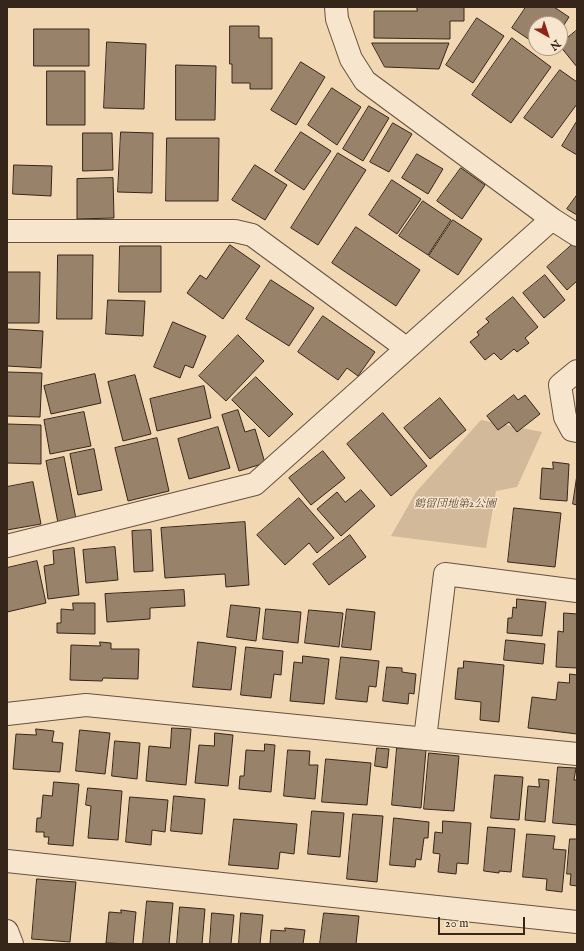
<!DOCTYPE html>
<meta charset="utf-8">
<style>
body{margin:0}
#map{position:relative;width:584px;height:951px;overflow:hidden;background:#f2d7b3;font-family:"IM FELL English",serif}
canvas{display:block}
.frame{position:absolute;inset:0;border:8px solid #36261a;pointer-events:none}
.north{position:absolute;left:528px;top:16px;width:40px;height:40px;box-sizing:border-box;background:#f7e5ce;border:1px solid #aa9986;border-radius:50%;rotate:141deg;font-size:11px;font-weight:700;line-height:16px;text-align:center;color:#36261a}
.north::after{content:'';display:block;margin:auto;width:14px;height:18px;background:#8f2418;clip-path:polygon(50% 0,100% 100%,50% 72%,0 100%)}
.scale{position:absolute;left:438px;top:917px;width:87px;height:18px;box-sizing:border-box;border:2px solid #36261a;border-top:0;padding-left:5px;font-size:12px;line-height:14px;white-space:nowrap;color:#36261a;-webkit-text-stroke:3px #f7e5ce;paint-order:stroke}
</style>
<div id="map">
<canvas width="584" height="951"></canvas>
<div class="frame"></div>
<div class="north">N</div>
<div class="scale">20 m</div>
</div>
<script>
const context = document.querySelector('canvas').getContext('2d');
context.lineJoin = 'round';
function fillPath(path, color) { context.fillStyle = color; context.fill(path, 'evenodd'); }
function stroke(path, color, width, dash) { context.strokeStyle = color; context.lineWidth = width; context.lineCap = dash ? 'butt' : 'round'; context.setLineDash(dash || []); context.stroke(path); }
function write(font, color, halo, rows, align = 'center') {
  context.font = font + ' "IM FELL English","Noto Serif JP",serif'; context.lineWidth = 3; context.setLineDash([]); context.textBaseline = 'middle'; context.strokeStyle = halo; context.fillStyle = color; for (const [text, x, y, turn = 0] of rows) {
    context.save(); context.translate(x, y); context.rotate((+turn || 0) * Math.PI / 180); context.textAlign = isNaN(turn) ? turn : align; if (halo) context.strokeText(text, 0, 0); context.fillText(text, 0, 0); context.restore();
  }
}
const green = new Path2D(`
 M481,420L542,432L517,487L496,491L486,548L391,536L416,492Z`);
const building = new Path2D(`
 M417,7H464V21H450V39L374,38V11H417Z
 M526,7H554L569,17L560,31V24H536V44L512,28Z
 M477,18L504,36L473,83L446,65Z
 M230,26H259V38H272V89H250V83H232V64H230Z
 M34,29H89V66H34Z
 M576,31L577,32V67L560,46V44Z
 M512,38L551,67L511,123L472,95Z
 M107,42L146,44L144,109L104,108Z
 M372,43H449L439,69L385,67Z
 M301,62L325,77L296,125L271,110Z
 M176,65L216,66L215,120H176Z
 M560,70L577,82V104L552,138L524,118Z
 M47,71H85V125H47Z
 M332,88L361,107L337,145L308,125Z
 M369,106L389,118L363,161L343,149Z
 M577,121V155L562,146Z
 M393,123L412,134L389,172L370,162Z
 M121,132L153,133L152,193L118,192Z
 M301,132L331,151L304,190L275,171Z
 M83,133H112L113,170L83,171Z
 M167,138H219L218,201H166Z
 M338,153L366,170L318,245L291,228Z
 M417,154L443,169L428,194L402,178Z
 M14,165L52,166L51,196L13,194Z
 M255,165L287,185L265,220L232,200Z
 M461,168L485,185L462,219L437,201Z
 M113,178L114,218L77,219V179Z
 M392,180L421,199L397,234L369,215Z
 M577,195V215L567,209Z
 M423,201L451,220L428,255L399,236Z
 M453,220L482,239L458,275L429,256Z
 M356,227L420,270L396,306L332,263Z
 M573,244L577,248V281L567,290L547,267Z
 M230,245L260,266L223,319L187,293L200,275L206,279Z
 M120,246H161V292H119Z
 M58,255H93L92,319H57Z
 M7,272H40L39,323H7Z
 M545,275L565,300L544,318L523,293Z
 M271,280L314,308L289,346L246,319Z
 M513,297L538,327L525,338L529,343L517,352L514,349L501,360L494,353L485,360L470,342L479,335L477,332L489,322L486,319Z
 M108,300L145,301L143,336L106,334Z
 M323,316L375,352L358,376L347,368L338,380L298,352Z
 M173,322L206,336L193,368L185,365L180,378L154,367Z
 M7,329L43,331L41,368L7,366Z
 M238,335L264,361L226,401L199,376Z
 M7,372L42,373L40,417L7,416Z
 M95,374L101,403L51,414L44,386Z
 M135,375L151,434L123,441L108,382Z
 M256,377L293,414L269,437L232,400Z
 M204,386L211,418L157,431L150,399Z
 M514,395L518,400L525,395L540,414L517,432L509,422L498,430L487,416Z
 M440,398L466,430L430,459L404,428Z
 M238,410L245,432L255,429L265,463L239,471L222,415Z
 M84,412L91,446L50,454L44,420Z
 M383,413L427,466L391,496L347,444Z
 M7,424L41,425V464L7,463Z
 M218,427L230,468L189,479L178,439Z
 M157,438L169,491L128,501L115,448Z
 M94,449L102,490L78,495L70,454Z
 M323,451L345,478L311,505L289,478Z
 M64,457L76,519L58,523L46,461Z
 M553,462L569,464L567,501L540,499L542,468L553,469Z
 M577,475V505L573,504Z
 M33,482L41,524L7,530V487Z
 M361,490L375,506L341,536L317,509L337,492L345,502Z
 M299,498L334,538L317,553L309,543L285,565L257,535Z
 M514,508L561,513L555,567L508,562Z
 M245,522L249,585L226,587L225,574L165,578L161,528Z
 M151,530L153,571L134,572L132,531Z
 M350,535L366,557L329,585L313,564Z
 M115,547L118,580L86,583L83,550Z
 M74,548L79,595L48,599L44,566L54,564L53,551Z
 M37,561L46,603L7,612V568Z
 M184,590L185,606L150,608V619L107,622L105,594Z
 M517,599L546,602L542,636L507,633L508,618H512L513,607L516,608Z
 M73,603H95V634L57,633V623H61V609L73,610Z
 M231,605L260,608L256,641L227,637Z
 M266,609L301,612L298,643L263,639Z
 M347,609L375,612L371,650L342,647Z
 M309,610L343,613L339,647L305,643Z
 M564,613L577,614V668L556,667L558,631L563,632Z
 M506,640L545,644L543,664L504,660Z
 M100,642L111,643V649H139L138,679L103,678L102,681L70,680L71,645L100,646Z
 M198,642L236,647L231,690L193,687Z
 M246,647L283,651L281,675L274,674L271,698L241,695Z
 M303,656L329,659L324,704L290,701L294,662L302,663Z
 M341,657L379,661L376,687L369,686L367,702L336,699Z
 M464,661L504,665L499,722L480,720L481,702L455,699L458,668H463Z
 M387,667L402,668V672L416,674L414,694L409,693L408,704L383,701Z
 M570,674L577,675V734L528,728L532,697L556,700L558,682L569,683Z
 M172,728L191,729L186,785L146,781L149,746L170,748Z
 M36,729L54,731L52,742L63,743L60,772L13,769L16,734L36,735Z
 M80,730L110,733L105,774L76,771Z
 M215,733L233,735L228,786L195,783L199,745L214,746Z
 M115,741L140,743L137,779L112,776Z
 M265,744L275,745L271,792L239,789L240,776H244L246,750L264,751Z
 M377,748L389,749L387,768L375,766Z
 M397,748L426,750L421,808L392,805Z
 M288,750L310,751L309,765H318L315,799L284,796Z
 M429,753L459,756L454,811L424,809Z
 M326,759L371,763L367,805L322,802Z
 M558,767L576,768L574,780H577V825L553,823Z
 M495,775L523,777L519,820L491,818Z
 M539,779L549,780L545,822L525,820L528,786L539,787Z
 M54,782L79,784L73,846L48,844L49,837H44V832H36L37,818H41L43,795L52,796Z
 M88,788L122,791L118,840L88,838L91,806L86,805Z
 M174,796L205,799L202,834L171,831Z
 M130,797L168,800L165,832L152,830L151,845L126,842Z
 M312,811L344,813L340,857L308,854Z
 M353,814L383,816L377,882L347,879Z
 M394,818L429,822L428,838H424L421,860L416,859L415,867L390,865Z
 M234,819L297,824L294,854L280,852L278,869L229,865Z
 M443,821L471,823L468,864L457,863L456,874L438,872L440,854L433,853L435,832L442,833Z
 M488,827L515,829L511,872L499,871V873L484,871Z
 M527,834L555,836L553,849L566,850L562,892L546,890L547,879L523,877Z
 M570,839H577V886L570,885L571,874H567Z
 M37,879L76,882L70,942L32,939Z
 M147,901L173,903L169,944H143Z
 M180,907L205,909L202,944H177Z
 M121,910L136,912L133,944L106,943L109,912L121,913Z
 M212,913L234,915L231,944H210Z
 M241,913L263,915L260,944H239Z
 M324,913L359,916L356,944H320Z
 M285,928L305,930L303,944H270L271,930L285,931Z`);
const street = new Path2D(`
 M336,7L337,19L351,59L365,81L552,219L577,235
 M7,231H235L252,235L406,348
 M577,371L560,385L565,417L572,430L577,431
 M7,546L255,484L552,219
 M7,714L86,705L577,754
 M425,739L445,574L577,591
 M7,861L577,922
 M7,931L12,944`);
const parkNames = [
 ["鶴留団地第2公園",455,505]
];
fillPath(green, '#d2b999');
fillPath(building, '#98826a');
stroke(building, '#36261a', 1);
stroke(street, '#655240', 24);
stroke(street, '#f7e5ce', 22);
write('italic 11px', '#5d4b3a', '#f7e5ce', parkNames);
</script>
